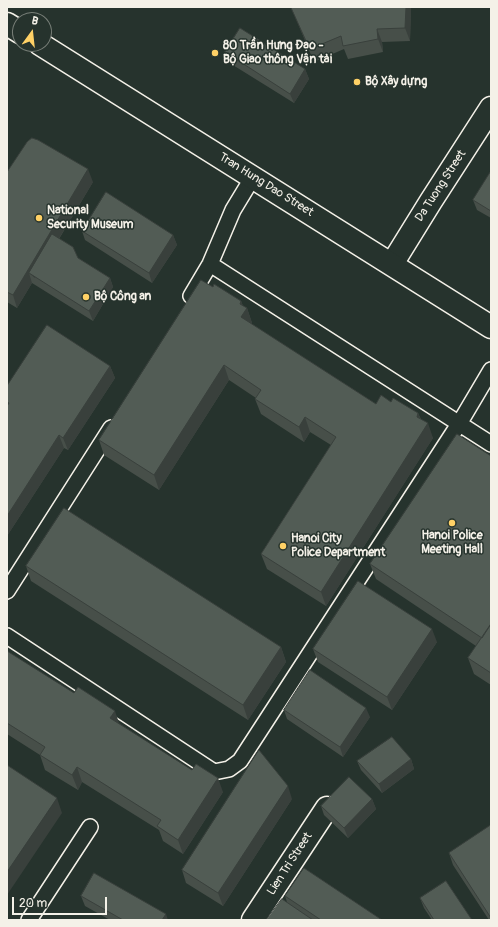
<!DOCTYPE html>
<meta charset="utf-8">
<style>
body{margin:0}
#map{position:relative;width:498px;height:927px;overflow:hidden;background:#26332d;font-family:Pangolin,sans-serif}
canvas{display:block}
.frame{position:absolute;inset:0;border:8px solid #f4f1e8;pointer-events:none}
.north{position:absolute;left:12px;top:12px;width:40px;height:40px;box-sizing:border-box;background:#26332d;border:1px solid #787f78;border-radius:50%;rotate:15deg;font-size:11px;font-weight:700;line-height:16px;text-align:center;color:#f4f1e8}
.north::after{content:'';display:block;margin:auto;width:14px;height:18px;background:#ffd166;clip-path:polygon(50% 0,100% 100%,50% 72%,0 100%)}
.scale{position:absolute;left:12px;top:897px;width:95px;height:18px;box-sizing:border-box;border:2px solid #f4f1e8;border-top:0;padding-left:5px;font-size:12px;line-height:14px;white-space:nowrap;color:#f4f1e8;-webkit-text-stroke:3px #26332d;paint-order:stroke}
</style>
<div id="map">
<canvas width="498" height="927"></canvas>
<div class="frame"></div>
<div class="north">B</div>
<div class="scale">20 m</div>
</div>
<script>
const context = document.querySelector('canvas').getContext('2d');
context.lineJoin = 'round';
function stroke(path, color, width, dash) { context.strokeStyle = color; context.lineWidth = width; context.lineCap = dash ? 'butt' : 'round'; context.setLineDash(dash || []); context.stroke(path); }
function fillPath(path, color) { context.fillStyle = color; context.fill(path, 'evenodd'); }
function write(font, color, halo, rows, align = 'center') {
  context.font = font + ' Pangolin,sans-serif'; context.lineWidth = 3; context.setLineDash([]); context.textBaseline = 'middle'; context.strokeStyle = halo; context.fillStyle = color; for (const [text, x, y, turn = 0] of rows) {
    context.save(); context.translate(x, y); context.rotate((+turn || 0) * Math.PI / 180); context.textAlign = isNaN(turn) ? turn : align; if (halo) context.strokeText(text, 0, 0); context.fillText(text, 0, 0); context.restore();
  }
}
const lane = new Path2D(`
 M210,264L491,444
 M191,296L210,264L233,210L253,177
 M7,591L111,428
 M7,636L214,772L229,769L240,761L459,424L491,370
 M29,920L90,827`);
const street = new Path2D(`
 M392,264L431,201L491,108
 M253,920L327,808`);
const secondary = new Path2D(`
 M7,24L20,32
 M40,44L491,327`);
const wall = new Path2D(`
 M291,7H411L410,41L382,42L383,52L348,59L344,49L314,62Z
 M225,52L305,69L309,79L294,103L228,62Z
 M491,171V218L477,210L473,200Z
 M7,172L93,182L59,239L78,258L110,278L113,287L93,321L32,283L17,308L7,302Z
 M82,231L173,235L177,245L152,283L85,240Z
 M241,301L243,306L247,308L252,323L251,324L376,404L391,402L418,413L421,419L433,438L326,606L267,569L261,554L331,445L310,432L304,442L261,414L255,399L256,398L229,380L159,490L104,455L99,440Z
 M110,366L115,378L68,450L64,448L7,536V386Z
 M491,456V685L474,674L468,658L476,646L376,579L370,564Z
 M26,566L281,647L286,662L248,720L31,581Z
 M437,642L392,710L318,662L313,649Z
 M7,651L120,724L223,792L183,854L163,841L159,830L82,782L78,790L45,770L40,755L7,734Z
 M284,710L370,717L343,757L287,719Z
 M411,759L414,769L382,793L361,770L357,761Z
 M292,799L223,906L186,883L182,870Z
 M372,799L376,809L348,838L324,815L321,806Z
 M491,825V920H489L453,865L449,853Z
 M81,896L168,920H110L85,906Z
 M285,896L382,920H268L267,919L287,902Z
 M420,898L472,920H432L424,908Z`);
const shadedWall = new Path2D(`
 M406,7H411L410,41L405,28Z
 M377,29L382,42L383,52L378,39Z
 M305,69L309,79L294,103L290,94Z
 M88,169L93,182L35,278L29,273L32,283L17,308L13,295Z
 M173,235L177,245L152,283L149,273Z
 M110,278L113,287L93,321L89,311Z
 M241,301L245,311L247,308L252,323L246,332L241,317L240,304Z
 M224,365L229,380L159,490L154,475Z
 M110,366L115,378L68,450L63,438Z
 M418,413L424,428L417,417Z
 M305,417L310,432L304,442L299,427Z
 M428,423L433,438L326,606L321,592Z
 M59,435L64,448L7,536V516Z
 M432,629L437,642L392,710L387,697Z
 M281,647L286,662L248,720L243,705Z
 M366,708L370,717L343,757L340,747Z
 M115,711L120,726L110,718Z
 M411,759L414,769L382,793L379,784Z
 M77,767L82,782L78,790L72,775Z
 M218,778L223,792L183,854L178,840Z
 M288,786L292,799L223,906L218,893Z
 M57,798L62,813L7,895V872Z
 M372,799L376,809L348,838L344,828Z
 M166,914L168,920H162Z`);
const building = new Path2D(`
 M291,7H406L405,28L377,29L378,39L343,46L341,36L310,49Z
 M240,28L305,69L290,94L225,52Z
 M32,138L38,140L88,169L13,295L7,292V172L27,142Z
 M491,171V211L473,200Z
 M106,192L173,235L149,273L82,231Z
 M52,234L73,247L78,258L110,278L89,311L29,273Z
 M201,280L213,287L214,284L241,301L240,304L247,308L241,317L376,404L381,395L391,402L393,398L418,413L417,417L428,423L321,592L261,554L336,437L305,417L299,427L255,399L261,390L224,365L154,475L99,440Z
 M47,325L110,366L63,438L59,435L7,516V406L9,403L7,402V386Z
 M457,434L491,456V624L482,638L370,564Z
 M64,508L281,647L243,705L26,566Z
 M358,581L432,629L387,697L313,649Z
 M491,624V673L468,658Z
 M7,651L74,693L78,687L115,711L110,718L192,770L196,764L218,778L178,840L157,826L161,820L77,767L72,775L40,755L45,747L7,723Z
 M310,670L366,708L340,747L284,710Z
 M392,737L411,759L379,784L357,761Z
 M259,750L288,786L218,893L182,870Z
 M7,765L57,798L7,872Z
 M349,777L372,799L344,828L321,806Z
 M491,825V918L449,853Z
 M304,868L382,920H321L285,896Z
 M94,873L166,914L162,920H123L81,896Z
 M446,881L472,920H434L420,898Z
 M282,899L313,920H269L267,919Z`);
const markers = [
 [215,53,4,"#ffd166"],
 [357,82,4,"#ffd166"],
 [39,218,4,"#ffd166"],
 [86,297,4,"#ffd166"],
 [452,523,4,"#ffd166"],
 [283,546,4,"#ffd166"]
];
const poiNames = [
 ["80 Trần Hưng Đạo -",223,46],
 ["Bộ Giao thông Vận tải",223,60],
 ["Bộ Xây dựng",365,82],
 ["National",47,211],
 ["Security Museum",47,225],
 ["Bộ Công an",94,297],
 ["Hanoi Police",452,536,"center"],
 ["Meeting Hall",452,550,"center"],
 ["Hanoi City",291,539],
 ["Police Department",291,553]
];
const streetNames = [
 ["Tran Hung Dao Street",266,185,32],
 ["Da Tuong Street",441,186,-57],
 ["Lien Tri Street",290,864,-57]
];
stroke(lane, '#f4f1e8', 18);
stroke(street, '#f4f1e8', 25);
stroke(secondary, '#f4f1e8', 25);
stroke(lane, '#26332d', 15);
stroke(street, '#26332d', 22);
stroke(secondary, '#26332d', 22);
fillPath(wall, '#474f49');
fillPath(shadedWall, '#39403c');
fillPath(building, '#525c55');
stroke(building, '#39403c', 1);
for (const [x, y, r, color] of markers) { const dot = new Path2D(); dot.arc(x, y, r, 0, 2 * Math.PI); context.fillStyle = color; context.fill(dot); stroke(dot, '#26332d', 1.5); }
write('bold 12px', '#f4f1e8', '#26332d', poiNames, 'left');
write('12px', '#f4f1e8', '#26332d', streetNames);
</script>
